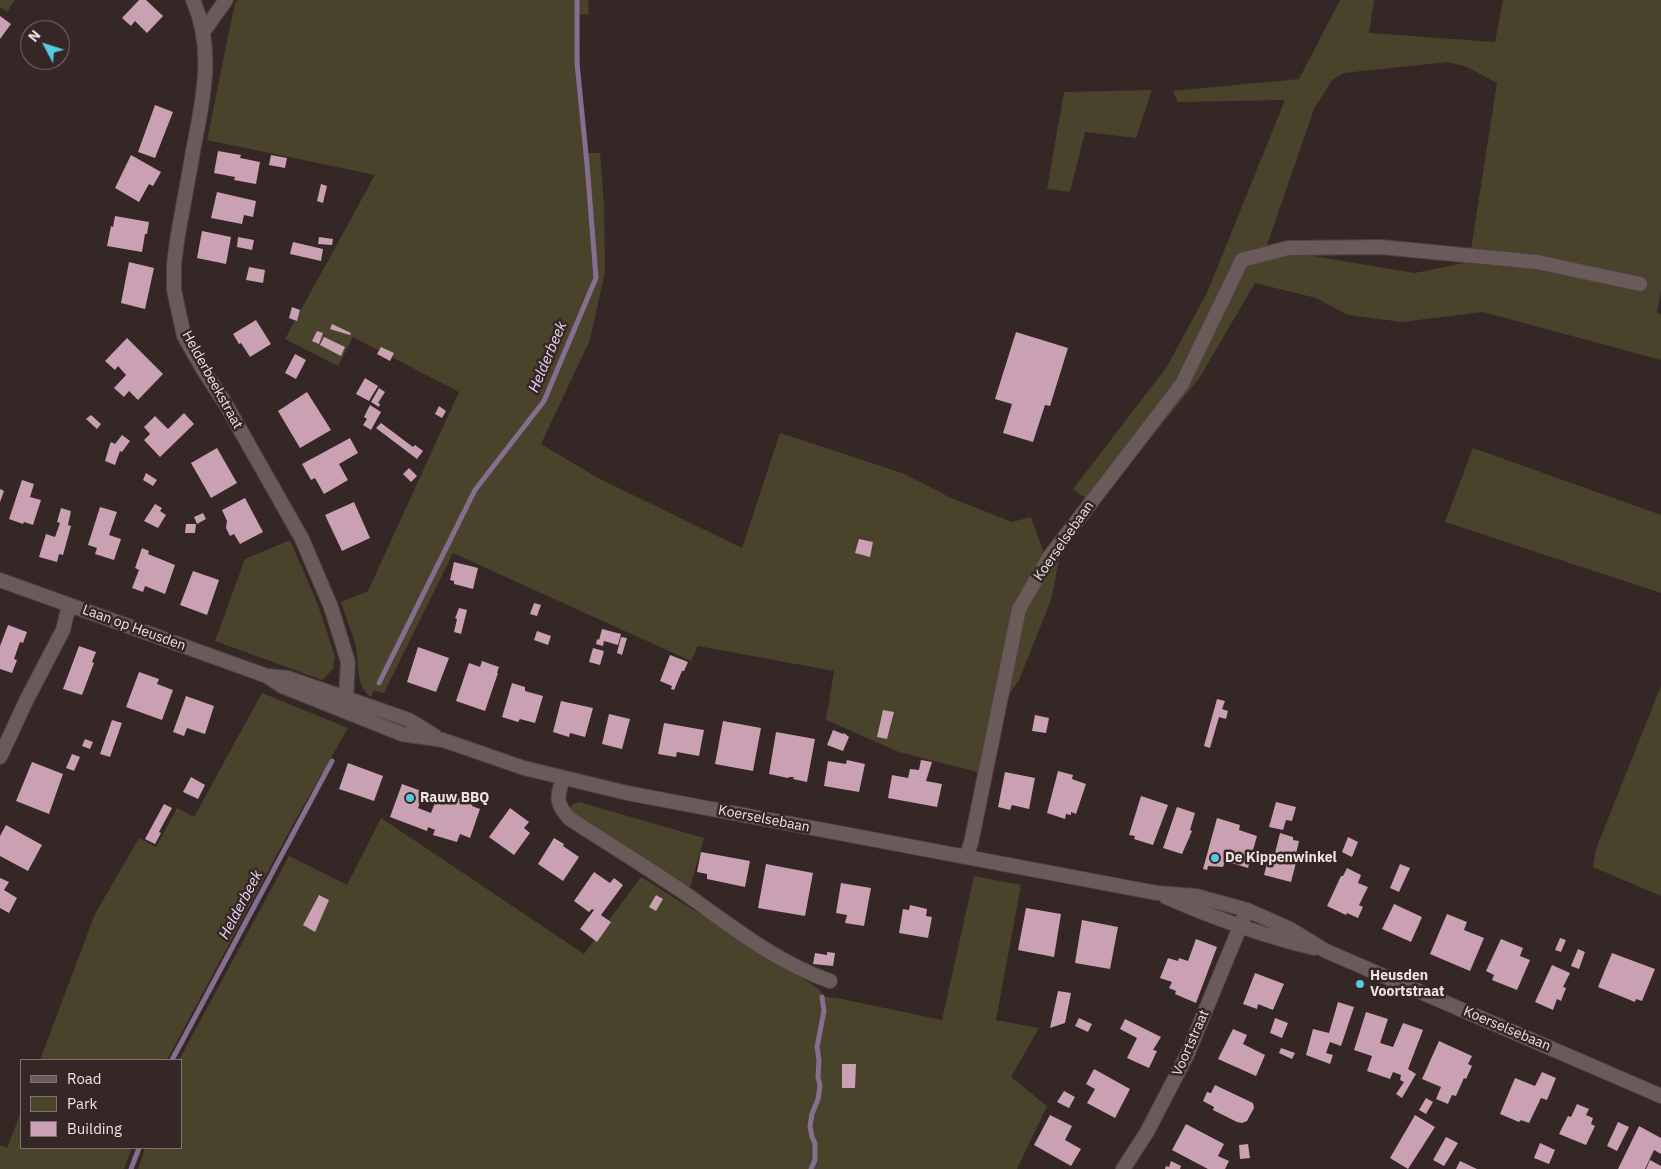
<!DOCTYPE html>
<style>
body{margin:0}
#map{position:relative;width:1661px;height:1169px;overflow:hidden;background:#342725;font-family:"IBM Plex Sans",sans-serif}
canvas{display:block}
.legend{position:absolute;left:20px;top:1059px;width:162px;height:90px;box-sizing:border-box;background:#342725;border:1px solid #7e7371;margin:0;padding:6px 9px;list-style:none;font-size:15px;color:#eee4e3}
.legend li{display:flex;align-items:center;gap:10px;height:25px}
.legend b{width:25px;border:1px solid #7e7371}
.north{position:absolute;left:20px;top:20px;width:50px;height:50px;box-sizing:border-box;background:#342725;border:1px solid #7e7371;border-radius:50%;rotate:310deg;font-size:14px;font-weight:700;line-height:20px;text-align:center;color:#eee4e3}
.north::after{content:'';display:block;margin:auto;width:18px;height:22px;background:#56c9e0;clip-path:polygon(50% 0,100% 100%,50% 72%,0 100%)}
</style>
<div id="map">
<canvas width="1661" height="1169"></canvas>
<ul class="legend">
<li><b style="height:6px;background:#6a5a59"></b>Road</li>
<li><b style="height:14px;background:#4a432b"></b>Park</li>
<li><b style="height:14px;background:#caa0b3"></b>Building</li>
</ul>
<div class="north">N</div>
</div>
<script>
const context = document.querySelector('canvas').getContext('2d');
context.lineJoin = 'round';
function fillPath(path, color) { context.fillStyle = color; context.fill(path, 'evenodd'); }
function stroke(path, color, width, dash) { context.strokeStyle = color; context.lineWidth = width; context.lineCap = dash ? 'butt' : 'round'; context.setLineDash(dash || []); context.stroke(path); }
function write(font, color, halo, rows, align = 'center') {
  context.font = font + ' "IBM Plex Sans",sans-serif'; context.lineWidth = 5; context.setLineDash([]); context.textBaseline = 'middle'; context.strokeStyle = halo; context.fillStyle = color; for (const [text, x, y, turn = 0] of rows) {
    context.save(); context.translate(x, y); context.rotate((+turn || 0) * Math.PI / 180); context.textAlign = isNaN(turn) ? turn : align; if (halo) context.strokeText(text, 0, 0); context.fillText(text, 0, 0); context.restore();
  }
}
const green = new Path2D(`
 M0,0H15L7,12L0,7Z
 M238,0H588L589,14L579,15L580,76L586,153H600L604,205L605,272L590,340L541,444L598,478L742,548L780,433L905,474L949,497L1012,522L1031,517L1048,565L1061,550L1051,600L1019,680L1004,702L981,773L899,752L826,720L834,671L698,646L691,661L453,553L384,693L374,690L371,697C354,685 360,661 355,643C351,629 345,616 341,602L368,591L459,392L353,337L338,366L285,339L375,175L207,140L231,22L235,3Z
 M1340,0H1374L1369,33L1495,42L1503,0H1661V291L1657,313L1661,314V360L1483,312L1402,322L1348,315L1316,298L1255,283L1200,377L1096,506L1073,489L1166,368L1207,293L1285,100L1178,102L1173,91L1299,79ZM1448,62L1467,67L1497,83L1469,262L1415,273L1266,248L1314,109L1332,80L1344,73Z
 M1152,90L1136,138L1085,132L1070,192L1047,189L1064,92Z
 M1473,448L1661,515V593L1445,522Z
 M290,540L318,605L335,656L333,669L322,680L215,641L245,559Z
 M1661,686V896L1593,867L1596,849Z
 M262,693L348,728L296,819L167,1060H40L95,914L139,838L156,847L177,808L194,817Z
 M579,802L704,838L689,891L576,816L570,809L573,804Z
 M381,818L584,954L641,877L816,987L826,997L837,998L942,1020L974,876L1021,885L996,1020L1039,1028L1011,1077L1047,1106L1017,1169H138L145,1148H181V1060H179L289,856L347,885Z
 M21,1112V1148H132L124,1169H0V1145L7,1148Z`);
const stream = new Path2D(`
 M379,683L475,490L544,401L596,278L587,164L577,63V0
 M172,1060L332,761
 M131,1169L139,1148
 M811,1169L815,1160V1143L812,1137L810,1126L812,1114L818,1099L820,1086L818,1077L819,1060L817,1047L824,1011L822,997`);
const building = new Path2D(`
 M139,0H146L163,16L147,33L135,21L131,26L122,18Z
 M0,16L11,24L0,39Z
 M155,105L173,112L155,158L138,152Z
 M218,151L241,155L240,158L260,162L256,184L234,180L235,177L214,173Z
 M131,155L161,172L153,186L149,184L139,202L115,188Z
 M271,155L287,158L285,168L269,165Z
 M321,184L327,186L323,203L317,201Z
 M217,192L256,201L253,217L244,215L242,224L211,218Z
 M115,216L149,222L147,234H145L142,252L107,246L111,226L113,227Z
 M202,231L231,237L226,264L197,258Z
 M238,237L254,240L252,250L237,247Z
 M319,237L333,239L332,245L318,244Z
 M293,242L323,249L321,261L290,254Z
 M129,262L154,268L145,309L121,303Z
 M249,267L265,270L263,283L246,280Z
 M292,307L300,310L297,321L289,318Z
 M256,320L271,344L250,357L241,343L239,344L233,334Z
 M332,324L351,333L350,335L330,329Z
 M317,331L323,333L319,344L312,341Z
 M1016,332L1068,348L1050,406L1045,405L1033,442L1003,433L1012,404L995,399Z
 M324,337L345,347L341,356L320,345Z
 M127,338L163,374L138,400L129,391L124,397L114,388L126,375L118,366L115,370L105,361Z
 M381,347L394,353L390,361L377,354Z
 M295,354L306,360L296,379L285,373Z
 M365,378L378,386L369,401L356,394Z
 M379,388L385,392L378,403L380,404L379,407L371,402Z
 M307,392L331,430L300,448L278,411Z
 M370,405L381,412L371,430L363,425L367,419L364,417Z
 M439,406L446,411L442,418L435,414Z
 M184,413L194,424L160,457L144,440L150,434L144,427L155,416L168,429Z
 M91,415L101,424L97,429L86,419Z
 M381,423L413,447L415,445L423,451L417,459L376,428Z
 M122,435L130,441L122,452L120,451L115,465L105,461L110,444L111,442L115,444Z
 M350,438L358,453L339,464L348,480L324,494L315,478L311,480L302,464Z
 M217,448L237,483L211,498L191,463Z
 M409,468L417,476L411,482L403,474Z
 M146,473L157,480L153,486L143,480Z
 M22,480L34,484L30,497L41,500L33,525L24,522L23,524L9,519Z
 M0,489L4,491L0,502Z
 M245,498L263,532L240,544L234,534L230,536L226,528L227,521L222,510Z
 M354,502L370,538L342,551L325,515Z
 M155,504L162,508L160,511L166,515L158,528L144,521Z
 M100,507L117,512L109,535L121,539L114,560L95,554L97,548L88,545Z
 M61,508L71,511L68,525L71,526L63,555L59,554L57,562L39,557L46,534L55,537L60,523L57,522Z
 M203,513L206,519L197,524L194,517Z
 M186,524H196L195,533H185Z
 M859,539L873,542L870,557L855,553Z
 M142,548L149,551L148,554L175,565L165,594L145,586L143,592L132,588L139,570L135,568Z
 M454,562L478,568L473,589L454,584V581L450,580Z
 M193,571L219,580L207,615L180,605Z
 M534,603L541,605L537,616L530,614Z
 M459,608L467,610L461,634L454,632L457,619L455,618L456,616Z
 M8,625L27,632L23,643L20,642L14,659L17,660L12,673L0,669V646Z
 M602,629L621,634L618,645L604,641L603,646L596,644L597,639L599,640Z
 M537,631L551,636L548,645L534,640Z
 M621,637L627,638L622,655L617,653Z
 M79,646L96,652L92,662L94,663L82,695L63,689Z
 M418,647L449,658L436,692L407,682Z
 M593,648L604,651L600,665L589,662Z
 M670,655L688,662L684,671H682L674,690L671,689L672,686L660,681Z
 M482,661L499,667L497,673H498L485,711L456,701L469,663L480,667Z
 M139,672L159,679L157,684L173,690L162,720L126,707Z
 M512,683L525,687V691L543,696L535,723L520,719L518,722L502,717Z
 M186,696L214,706L205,734L187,728L184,736L173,732Z
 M1217,699L1225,701L1222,709L1228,711L1226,719L1219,717L1210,748L1204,746Z
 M561,701L593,708L585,737L570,733L569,737L553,732Z
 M883,710L894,712L887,739L877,737Z
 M609,714L630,719L622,749L602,744Z
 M1035,715L1049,718L1046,733L1032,731Z
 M112,720L122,723L110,757L100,754Z
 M723,721L761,728L753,771L715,764Z
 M664,723L704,730L699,756L677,752L676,757L658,754Z
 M833,730L843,734L844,733L849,737L843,751L827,745Z
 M776,732L815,739L807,782L793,779L794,777H789L788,778L769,774Z
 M85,739L93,742L90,749L82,746Z
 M72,754L80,757L74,771L66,768Z
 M847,760L865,764L859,792L824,786L828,761L846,764Z
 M921,760L932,762L926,781L942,784L937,807L888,798L892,775L908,778L910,769L919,770Z
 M32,762L63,774L49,814L16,801Z
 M348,763L383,776L374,801L339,789Z
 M1058,771L1073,775L1072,779L1086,784L1076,814L1071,812V815L1066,814L1065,819L1047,813Z
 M1005,772L1035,778L1029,809L1012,805L1010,810L998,807Z
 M191,777L205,785L198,799L183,792Z
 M402,784L424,792L418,808L431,813L438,795L446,797L447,794L473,803L472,806L480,809L470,838L460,834L457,842L433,835L435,830L428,827L427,831L390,817Z
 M1141,796L1168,805L1153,845L1134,839L1135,836L1129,835Z
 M1276,802L1296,807L1292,821L1286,820L1283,830L1269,827Z
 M164,804L172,808L159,832L161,833L155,844L145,839Z
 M1177,807L1195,813L1190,830L1192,831L1182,854L1163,848Z
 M510,808L529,822L524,828L530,833L514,855L489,837Z
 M1217,818L1240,825L1239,830L1257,836L1248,868L1225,861L1223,867L1208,866L1207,870L1203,869Z
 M6,825L42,845L28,871L0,856V836Z
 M1280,833L1293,837V840L1299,841L1295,858L1297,859L1291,882L1264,875L1270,852L1275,853Z
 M1348,837L1358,842L1352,857L1342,852Z
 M554,838L564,844L563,846L579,857L563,881L538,864Z
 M701,852L750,861L745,887L707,879V874L697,872Z
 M766,864L813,873L805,916L758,908Z
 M1400,864L1410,868L1399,892L1390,888Z
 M1347,868L1361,875L1358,883L1368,887L1359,905L1363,907L1358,918L1347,913L1346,915L1327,906L1341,876H1343Z
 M594,872L610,883L614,878L623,885L601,915L611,922L597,942L580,929L594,910L592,909L589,912L574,901Z
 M0,878L9,882L4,890L17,898L9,913L0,908Z
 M841,883L871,888L864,926L845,923L847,915L836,913Z
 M319,895L329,900L315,932L303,925Z
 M656,895L663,899L656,911L649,907Z
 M1394,904L1422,917L1411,942L1382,929Z
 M910,905L927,909L926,916L932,917L928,938L899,933L903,909L909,910Z
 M1026,908L1061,914L1054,957L1018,950Z
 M1447,914L1467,922L1464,930L1484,938L1470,971L1430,954Z
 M1082,920L1118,927L1110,969L1075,963Z
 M1560,938L1566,940L1561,952L1555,950Z
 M1196,939L1217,947L1196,1003L1175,994L1176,991L1169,988L1172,982L1160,978L1168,958L1178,961L1179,958L1188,961Z
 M1501,939L1523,948L1520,956L1530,960L1517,990L1492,980L1494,975L1486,971Z
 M1578,949L1585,952L1579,969L1571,966Z
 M827,952L835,953L833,966L813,964L815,953L827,955Z
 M1612,953L1655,969L1642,1001L1636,999L1635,1002L1598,987Z
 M1552,965L1570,973L1563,987L1566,988L1561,1001L1557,999L1553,1010L1535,1002Z
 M1255,973L1284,984L1273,1010L1258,1004L1257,1009L1243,1004Z
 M1058,991L1071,993L1065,1023L1050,1028Z
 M1338,1002L1354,1007L1341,1046L1330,1042L1326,1053L1333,1055L1330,1064L1306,1055L1313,1029L1329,1033Z
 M1366,1012L1388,1019L1380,1043L1393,1047L1403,1023L1423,1030L1408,1069L1416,1074L1402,1098L1396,1094L1404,1082L1400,1080L1401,1075L1393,1072L1390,1079L1367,1071L1372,1056L1354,1050Z
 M1079,1018L1092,1024L1088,1032L1075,1026Z
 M1275,1018L1288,1023L1282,1038L1270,1033Z
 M1125,1019L1161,1037L1153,1050L1157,1051L1149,1068L1127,1058L1137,1038L1120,1029Z
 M1233,1029L1247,1035L1243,1044L1265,1055L1256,1076L1218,1059Z
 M1439,1041L1472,1056L1468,1064L1472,1066L1466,1079L1464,1078L1456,1096L1452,1095L1448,1104L1436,1099L1441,1087L1422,1079Z
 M1281,1048L1295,1053L1292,1059L1279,1053Z
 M842,1064H856L855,1088H842Z
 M1094,1069L1130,1089L1115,1118L1087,1103L1095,1089L1086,1084Z
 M1542,1072L1556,1078L1547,1100L1541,1098L1529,1123L1521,1120L1519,1122L1500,1114L1515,1078L1535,1086Z
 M1215,1085L1253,1103L1254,1108L1247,1121L1242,1123L1237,1122L1213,1110L1214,1107L1203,1101L1207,1092L1211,1093Z
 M1064,1091L1075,1097L1069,1108L1057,1102Z
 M1426,1098L1433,1102L1426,1114L1419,1110Z
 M1577,1104L1589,1109L1586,1115L1593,1118L1591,1124L1595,1126L1586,1145L1559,1134L1568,1116L1571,1117Z
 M1050,1115L1072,1126L1065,1140L1081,1149L1071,1166L1034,1145Z
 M1415,1115L1435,1127L1408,1169L1390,1158Z
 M1618,1122L1629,1127L1617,1151L1607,1146Z
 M1186,1124L1224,1144L1218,1156L1229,1161L1225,1169H1208L1172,1150Z
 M1639,1126L1661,1138V1154L1654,1150L1645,1169H1618Z
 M1446,1137L1458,1143L1444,1166L1433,1160Z
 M1540,1143L1555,1150L1549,1164L1534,1158Z
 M1248,1144L1250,1158L1240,1159L1239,1145Z
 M1650,1160L1661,1166V1169H1646Z
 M1171,1161L1181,1166L1180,1169H1165L1166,1166L1169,1167Z
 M1460,1161L1477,1169H1456Z`);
const minor = new Path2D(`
 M193,0C215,50 203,100 193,151C188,181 182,211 177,241L174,264V290L184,336L204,371L225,403L302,539L331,607L348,662L346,698L342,709
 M203,32L226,0
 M0,757L26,701L63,630L69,605
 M563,778C557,798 555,803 570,819C609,844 648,868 686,894C731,926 777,963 830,981
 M966,857L971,843L1019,609L1050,556L1182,384L1242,260L1288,248L1380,247L1537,262L1640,284
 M1123,1169L1147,1132L1187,1055L1247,910`);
const tertiary = new Path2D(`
 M0,580L267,676L282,686L402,734L443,740L524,768L627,793L1157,893L1196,896L1247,910L1290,929L1326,951L1661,1096
 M268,676L288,678L346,698L409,720L435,736
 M1166,897C1214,918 1264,936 1314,948`);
const markers = [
 [410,798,5,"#56c9e0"],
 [1215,858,5,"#56c9e0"],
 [1360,984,5,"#56c9e0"]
];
const streetNames = [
 ["Helderbeekstraat",212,380,61],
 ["Koerselsebaan",1064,541,-55],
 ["Laan op Heusden",134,628,20],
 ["Koerselsebaan",764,819,11],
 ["Koerselsebaan",1507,1029,23],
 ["Voortstraat",1191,1043,-66]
];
const poiNames = [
 ["Rauw BBQ",420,798],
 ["De Kippenwinkel",1225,858],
 ["Heusden",1370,976],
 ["Voortstraat",1370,992]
];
const waterNames = [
 ["Helderbeek",548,357,-67],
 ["Helderbeek",241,905,-62]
];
fillPath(green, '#4a432b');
stroke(stream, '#856e8f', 5);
fillPath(building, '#caa0b3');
stroke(minor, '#4e4241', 16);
stroke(tertiary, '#4e4241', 16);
stroke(minor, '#6a5a59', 14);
stroke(tertiary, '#6a5a59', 14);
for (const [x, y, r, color] of markers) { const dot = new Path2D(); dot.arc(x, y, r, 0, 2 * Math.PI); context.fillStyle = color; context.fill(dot); stroke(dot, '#342725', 2); }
write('14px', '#eee4e3', '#342725', streetNames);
write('bold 14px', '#eee4e3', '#342725', poiNames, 'left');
write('italic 15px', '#edd6f7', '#342725', waterNames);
</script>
